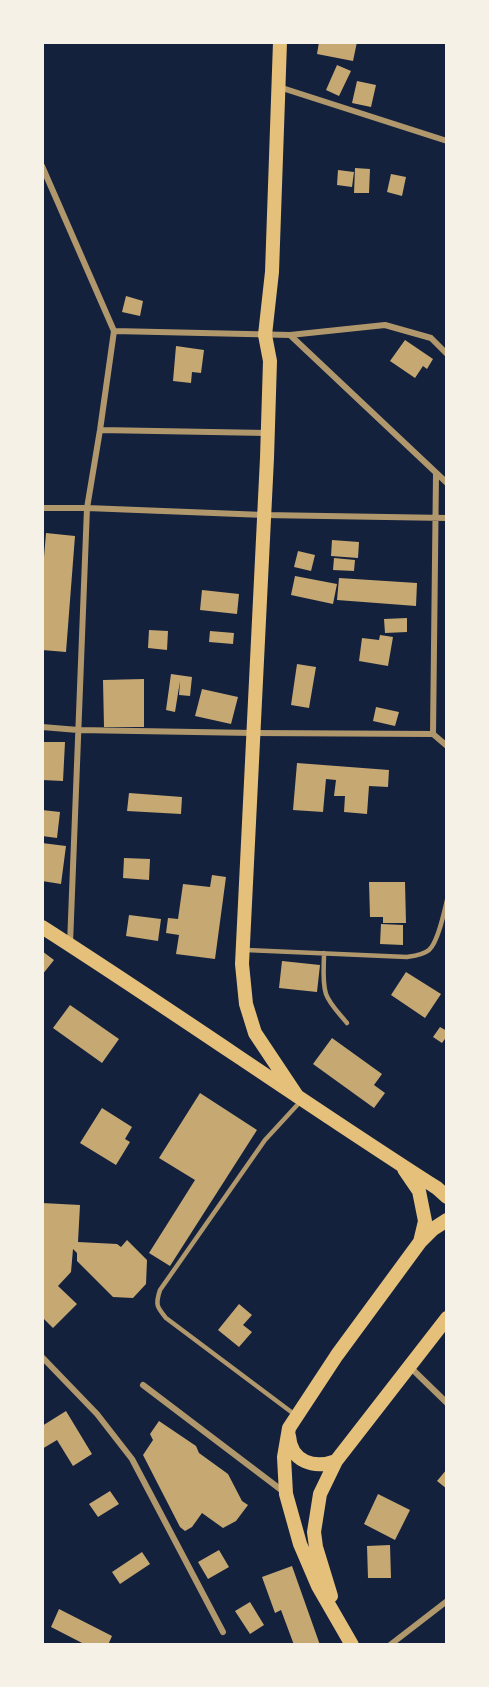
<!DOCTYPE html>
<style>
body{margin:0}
#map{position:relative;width:489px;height:1687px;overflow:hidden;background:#14213d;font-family:"Nunito Sans",sans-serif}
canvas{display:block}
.frame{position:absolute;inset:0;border:44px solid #f6f1e7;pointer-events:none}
</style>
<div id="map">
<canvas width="489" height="1687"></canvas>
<div class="frame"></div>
</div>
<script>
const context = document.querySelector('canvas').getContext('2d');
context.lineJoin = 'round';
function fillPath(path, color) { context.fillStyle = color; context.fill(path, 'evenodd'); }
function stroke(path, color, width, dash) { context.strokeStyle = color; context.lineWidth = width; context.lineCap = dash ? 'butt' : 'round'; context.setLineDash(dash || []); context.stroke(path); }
const building = new Path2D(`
 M319,42H357L353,61L317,54Z
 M337,65L351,71L339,96L326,90Z
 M357,81L376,85L371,107L352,103Z
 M355,168L370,169L369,193H354Z
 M338,170L354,172L352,187L337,185Z
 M391,174L406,177L402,196L387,192Z
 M126,296L143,301L140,316L122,312Z
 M405,340L433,359L427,369L423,366L415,378L390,361Z
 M176,346L204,350L201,373L192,372L191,383L173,381Z
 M46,533L75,536L66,652L42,650V569H43Z
 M332,540L359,542L358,558L331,556Z
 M298,551L315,555L311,571L294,567Z
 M334,558L355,560L354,571L333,570Z
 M295,576L337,584L333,604L291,595Z
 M339,578L417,583L416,606L337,600Z
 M202,590L239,594L237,614L200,610Z
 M407,618V632L385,633L384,619Z
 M149,630L168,631L167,650L148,648Z
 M210,631L234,633L233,644L209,642Z
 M380,635L393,637L388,666L359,661L362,638L379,640Z
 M297,664L316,667L309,708L291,705Z
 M171,674L192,677L190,696L179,695L180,681L175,712L166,710Z
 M144,679V727H104L103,680Z
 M202,689L238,697L231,724L195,716Z
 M376,707L399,712L395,726L373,721Z
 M42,742H65L63,781L42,780Z
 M297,763L389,770L388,787L369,786L367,814L344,812L345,796H334L336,780L326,779L323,812L293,810Z
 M129,793L182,797L181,814L127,811Z
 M42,810L60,812L57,838L42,836Z
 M42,843L66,846L61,884L42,881Z
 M124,858L150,859L149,880L123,878Z
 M212,875L226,877L215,959L176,954L179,935L166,933L168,918L178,919L183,884L210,887Z
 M369,882H405L406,923H383V917H370Z
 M129,915L161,919L158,941L126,936Z
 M381,924L403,925V945L380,944Z
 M42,951L54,960L42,975Z
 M282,961L320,965L317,992L279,988Z
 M406,972L441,994L425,1018L391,995Z
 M70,1005L119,1039L102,1063L53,1028Z
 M440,1027L447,1031V1036L442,1043L433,1037Z
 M332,1038L382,1074L374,1085L385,1093L374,1108L313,1064Z
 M200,1093L257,1130L170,1266L149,1253L195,1180L159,1158Z
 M102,1108L132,1127L125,1139L130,1142L116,1165L80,1143Z
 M42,1203L80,1205L78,1242L117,1244L121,1247L127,1240L147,1260L146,1284L133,1298L113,1297L77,1261V1253L73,1249L71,1272L58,1286L77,1304L53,1328L42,1317Z
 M239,1304L252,1315L243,1325L252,1332L239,1347L218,1330Z
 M66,1411L92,1454L73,1466L57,1440L42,1449V1426Z
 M159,1421L196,1446L199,1453L228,1474L242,1501L248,1505L236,1521L223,1528L202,1513L192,1527L185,1531L180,1527L143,1455L153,1440L150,1434Z
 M447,1469V1489L437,1481Z
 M110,1491L119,1504L98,1517L89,1504Z
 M378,1494L410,1510L395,1540L364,1524Z
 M390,1545L391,1578H368L367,1546Z
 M219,1550L229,1567L208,1579L198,1562Z
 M142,1552L150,1564L120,1584L112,1572Z
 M292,1566L320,1645H294L281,1610L275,1613L262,1577Z
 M250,1602L264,1625L250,1634L235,1611Z
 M59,1609L112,1636L108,1645H86L51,1627Z`);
const service = new Path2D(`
 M246,950L407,957C414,956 423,955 429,950C438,942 444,913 447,900
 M324,953C324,966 322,982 326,994C330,1005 340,1014 347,1023
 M294,1414L166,1318C157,1307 155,1305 160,1290L265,1140L300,1102`);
const minor = new Path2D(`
 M279,87L447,141
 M42,166L114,331L100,430L87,508L70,944
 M114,331L290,335L447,483
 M290,335L385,325L431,338L447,354
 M100,430L267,433
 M42,508H87L264,515L447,518
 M42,727L78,730L253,733L433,734L447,746
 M433,734L436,474
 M42,1357L97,1414L132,1459L223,1632
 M409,1366L447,1403
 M143,1385L284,1492
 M390,1645L447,1601`);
const primary = new Path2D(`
 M280,42L272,272L265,335L270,361L267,458L242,964L246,1004L255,1033L297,1096
 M42,927C175,1012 304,1103 437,1188L447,1197
 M404,1169L419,1191L425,1221L420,1242
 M289,1436C291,1462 314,1469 336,1461
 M331,1596L316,1547L314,1532L320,1494L336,1461L447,1318
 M352,1645L318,1586L300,1544L286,1494L284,1457L289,1428L337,1355L420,1242L433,1229L447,1220`);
fillPath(building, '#c6a872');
stroke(service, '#b1986c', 4.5);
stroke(minor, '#b1986c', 6);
stroke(primary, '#e5c07b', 14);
</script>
